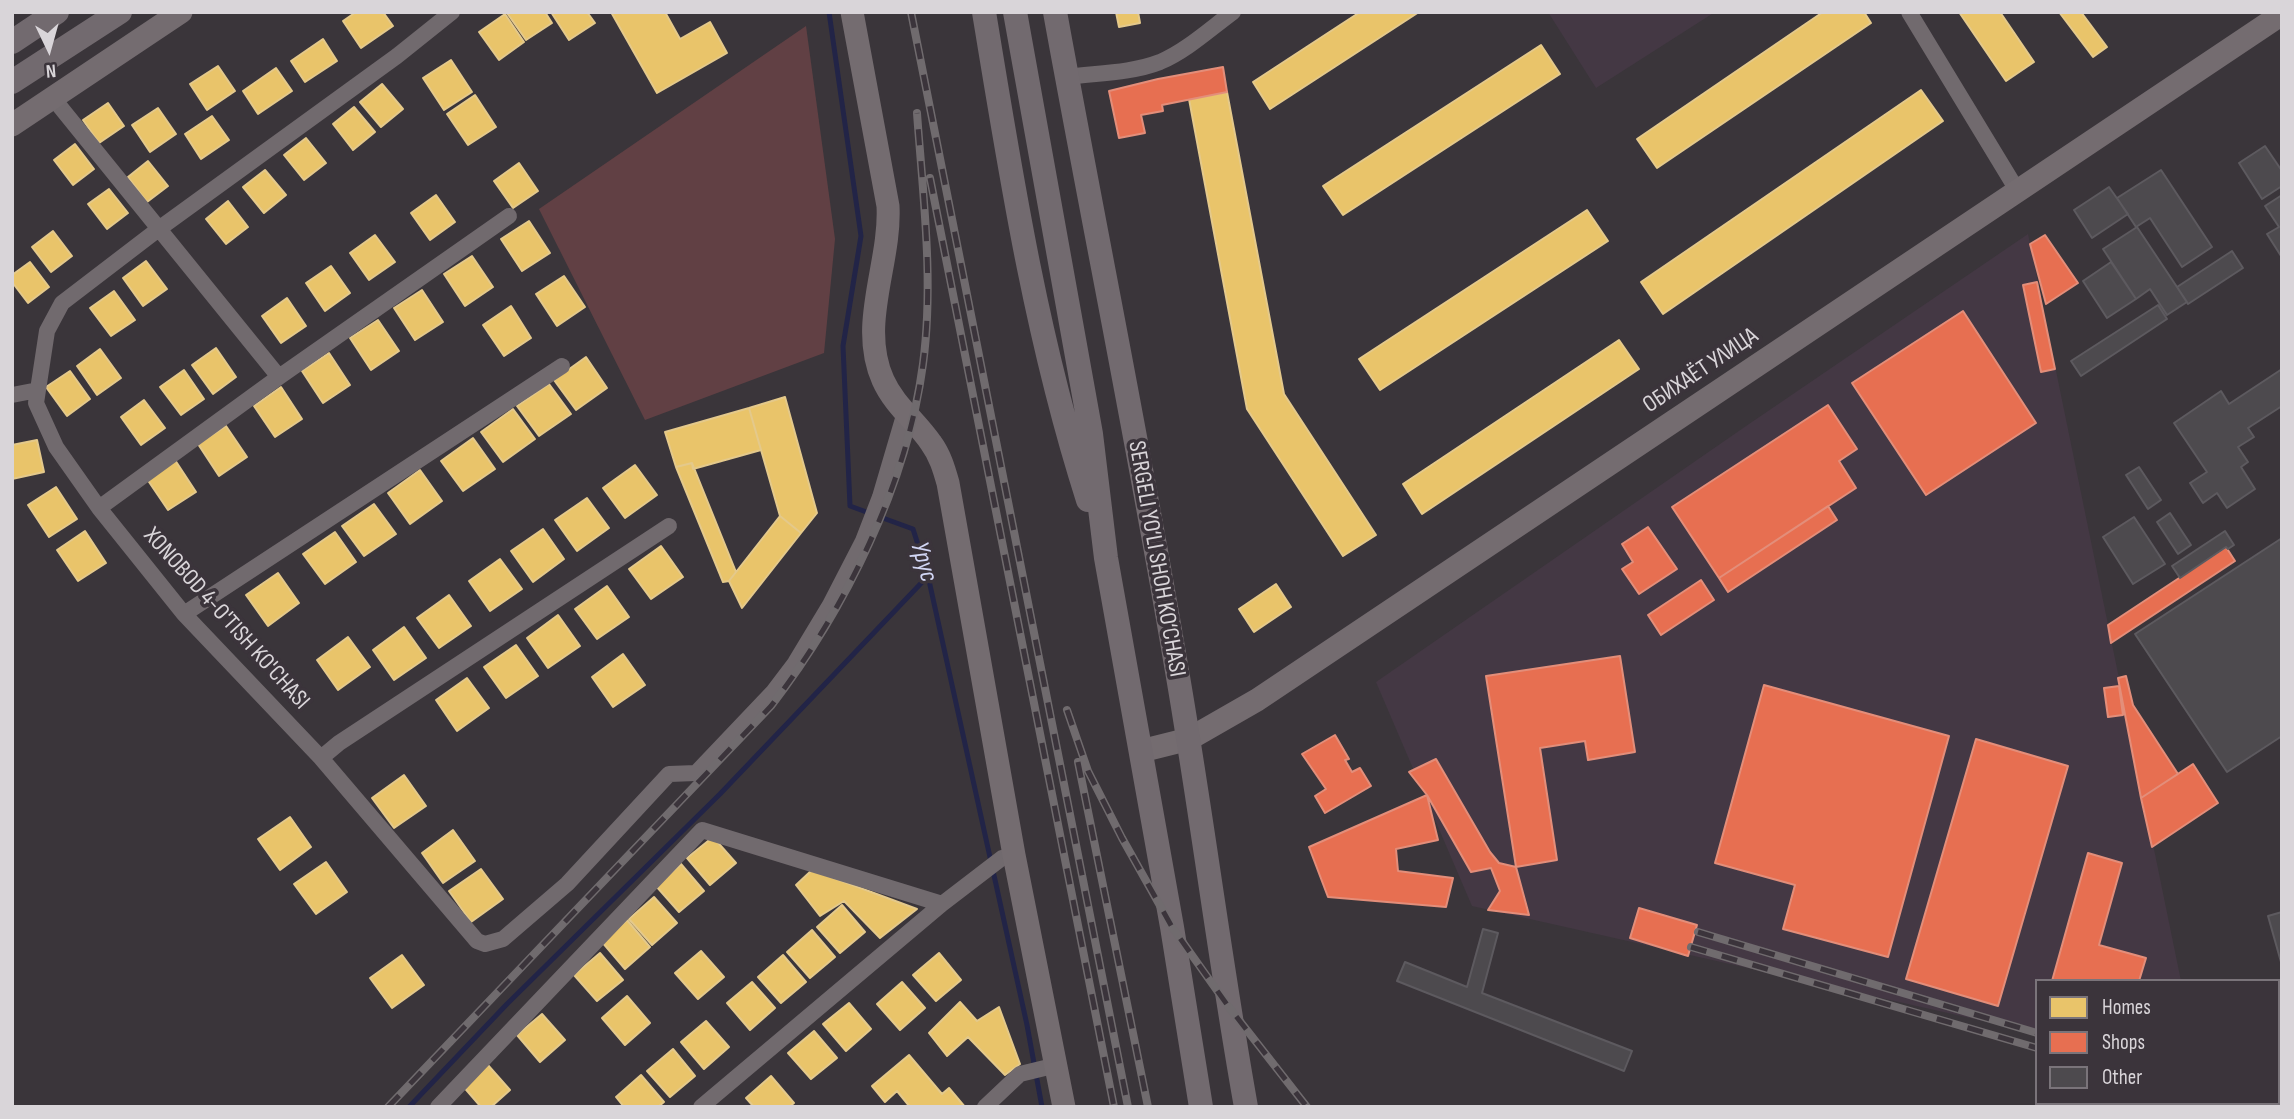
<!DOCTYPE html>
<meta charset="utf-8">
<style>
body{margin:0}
#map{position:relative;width:2294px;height:1119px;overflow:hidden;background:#3a353a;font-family:"Sofia Sans Condensed",sans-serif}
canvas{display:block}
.frame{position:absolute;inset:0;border:14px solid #d9d5d9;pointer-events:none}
.legend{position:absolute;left:2035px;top:979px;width:245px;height:126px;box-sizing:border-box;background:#3b343b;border:2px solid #7a747a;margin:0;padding:9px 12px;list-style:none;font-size:21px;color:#d9d5d9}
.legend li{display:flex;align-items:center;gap:14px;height:35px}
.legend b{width:35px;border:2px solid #7a747a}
.north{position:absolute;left:14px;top:14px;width:70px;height:70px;-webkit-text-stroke:5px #3b343b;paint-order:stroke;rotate:175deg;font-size:19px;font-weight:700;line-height:28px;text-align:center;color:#d9d5d9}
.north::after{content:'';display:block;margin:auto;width:24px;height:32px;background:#d9d5d9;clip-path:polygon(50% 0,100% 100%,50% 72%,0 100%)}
</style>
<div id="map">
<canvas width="2294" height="1119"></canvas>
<div class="frame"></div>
<ul class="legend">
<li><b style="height:19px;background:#e9c46a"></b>Homes</li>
<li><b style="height:19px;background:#e76f51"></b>Shops</li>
<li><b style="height:19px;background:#4d4a4e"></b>Other</li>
</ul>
<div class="north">N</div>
</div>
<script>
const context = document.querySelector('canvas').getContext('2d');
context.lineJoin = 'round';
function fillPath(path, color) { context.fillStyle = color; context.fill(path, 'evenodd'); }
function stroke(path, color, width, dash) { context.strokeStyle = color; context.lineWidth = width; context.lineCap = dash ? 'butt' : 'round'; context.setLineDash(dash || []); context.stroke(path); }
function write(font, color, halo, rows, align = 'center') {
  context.font = font + ' "Sofia Sans Condensed",sans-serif'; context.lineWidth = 7; context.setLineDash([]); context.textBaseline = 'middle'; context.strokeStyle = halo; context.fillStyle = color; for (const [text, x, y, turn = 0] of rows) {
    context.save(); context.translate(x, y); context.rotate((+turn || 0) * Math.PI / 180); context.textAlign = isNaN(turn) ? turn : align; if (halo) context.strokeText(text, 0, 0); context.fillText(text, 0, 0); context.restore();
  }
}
const built = new Path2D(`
 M1548,12H1715L1596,88Z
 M2028,234L2181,981H2037V1033L1472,906L1376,682L1749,424Z`);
const green = new Path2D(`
 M806,26L835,239L824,353L645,420L539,209Z`);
const homes = new Path2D(`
 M356,12H383L393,26L361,48L343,21Z
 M545,12L552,23L526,40L507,13Z
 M551,12H587L595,23L569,40Z
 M611,12H665L680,39L710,22L727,53L657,93Z
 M1116,12H1138L1140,23L1119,27Z
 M1360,12H1419L1270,109L1253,82Z
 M1823,12H1864L1871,23L1657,168L1637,139Z
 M1959,12H2000L2034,62L2006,81Z
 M2059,12H2081L2107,47L2093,57Z
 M505,14L524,42L499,60L479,32Z
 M323,39L337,61L305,82L291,61Z
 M1541,45L1560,74L1343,215L1323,186Z
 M451,60L472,92L444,110L423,78Z
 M218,66L235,91L207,110L190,84Z
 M276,68L292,91L258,114L243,91Z
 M382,84L403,109L381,127L360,102Z
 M1921,90L1943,121L1663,314L1641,282Z
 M1227,92L1284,394L1376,535L1343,556L1247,409L1189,99Z
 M475,95L496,127L468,145L447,114Z
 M108,103L124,126L99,143L83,120Z
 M354,107L375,132L353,150L333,124Z
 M158,108L176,134L150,152L132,125Z
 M212,116L229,140L201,159L185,134Z
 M306,138L326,163L304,180L284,155Z
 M75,144L94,169L73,185L54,160Z
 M148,161L168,186L147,202L128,177Z
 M519,163L538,191L513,208L494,181Z
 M265,170L286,195L264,213L243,187Z
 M109,189L128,213L107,229L88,204Z
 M436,195L455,222L430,240L411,213Z
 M228,201L248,227L226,244L206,219Z
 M1587,210L1608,241L1380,390L1359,359Z
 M529,221L550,253L522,271L501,239Z
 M53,231L72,256L51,272L32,247Z
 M375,235L395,262L369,280L350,253Z
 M472,256L493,287L465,306L444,274Z
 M146,261L167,289L143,306L123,278Z
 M30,262L49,287L28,303L12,282V275Z
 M331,266L350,293L325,311L306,283Z
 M564,276L585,307L557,326L536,294Z
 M422,290L443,322L415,340L394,308Z
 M114,291L135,320L111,336L90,308Z
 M287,298L306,326L281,343L262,316Z
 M511,306L531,338L504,356L483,325Z
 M378,320L399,351L371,370L350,338Z
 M1619,340L1639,369L1422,514L1403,484Z
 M216,348L236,377L213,394L192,365Z
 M100,349L121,378L97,395L77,366Z
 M329,353L350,385L323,403L302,371Z
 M586,357L607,388L576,410L554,380Z
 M184,370L204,399L181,415L160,387Z
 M70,371L90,399L67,416L46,387Z
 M549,384L571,414L539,436L517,406Z
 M281,387L302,419L275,437L254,406Z
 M785,397L817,513L801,533L780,516L749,408Z
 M144,400L165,428L141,445L121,417Z
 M749,408L761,450L693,469L692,463L676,467L665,432Z
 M513,409L535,439L503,462L481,432Z
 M226,426L247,457L219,476L198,444Z
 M473,438L495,469L463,491L441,461Z
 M37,440L44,472L12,479V445Z
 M175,460L196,492L168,510L147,479Z
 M692,463L736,572L729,581L723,582L676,467Z
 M635,465L657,495L625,518L603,488Z
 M420,470L442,501L410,524L388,493Z
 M56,487L77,519L49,537L28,505Z
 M587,498L609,528L577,551L555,520Z
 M374,504L396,534L364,556L342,526Z
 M780,516L801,533L742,608L729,581Z
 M543,529L564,559L533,582L511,551Z
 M85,531L106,563L78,581L57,550Z
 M335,532L356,562L325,584L303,554Z
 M661,546L683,577L651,599L629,569Z
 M500,559L522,589L490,611L469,581Z
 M278,573L299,603L268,626L246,595Z
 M1276,584L1291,607L1254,632L1239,609Z
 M607,586L629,617L597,639L575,609Z
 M449,595L471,626L439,648L417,618Z
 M558,615L580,646L548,668L527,638Z
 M404,627L426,658L394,680L373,650Z
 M348,637L370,667L338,690L317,660Z
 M516,645L538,676L506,698L484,667Z
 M623,654L645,685L613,707L592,677Z
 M467,678L489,708L457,731L436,700Z
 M404,775L426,806L394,828L372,798Z
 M290,817L311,847L280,870L258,839Z
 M453,830L475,861L443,883L422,853Z
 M713,837L736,863L710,885L687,858Z
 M326,862L347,892L316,914L294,884Z
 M681,864L704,891L679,912L656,886Z
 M481,869L503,899L471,922L449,891Z
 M812,870L917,909L880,938L844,901L820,916L796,885Z
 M654,897L677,923L652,945L629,919Z
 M842,905L865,932L840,953L817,927Z
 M627,920L650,947L625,969L602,942Z
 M812,930L835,957L810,978L787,952Z
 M701,951L724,977L698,999L675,973Z
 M600,953L623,980L597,1001L574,975Z
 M939,953L961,980L936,1001L913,975Z
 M402,955L424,985L392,1008L370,978Z
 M783,955L806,982L781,1003L758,977Z
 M752,982L775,1008L750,1030L727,1003Z
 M902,982L925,1008L900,1030L877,1004Z
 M627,996L650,1023L625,1045L602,1018Z
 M960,1002L977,1021L999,1007L1020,1064L1005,1075L968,1037L947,1056L929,1033Z
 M849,1003L871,1029L846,1051L823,1024Z
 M542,1014L565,1040L540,1062L517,1035Z
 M706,1021L729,1047L704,1069L681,1042Z
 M814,1031L837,1058L811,1079L788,1053Z
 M673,1049L695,1076L670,1097L647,1071Z
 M909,1055L942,1094L949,1088L965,1107H910L897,1091L885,1102L872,1086Z
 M487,1064L510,1090L491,1107H481L462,1085Z
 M641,1075L664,1102L658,1107H624L616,1097Z
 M771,1076L794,1103L789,1107H754L746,1098Z`);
const shops = new Path2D(`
 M1223,67L1227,92L1162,105L1163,111L1141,115L1145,133L1119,138L1109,91L1158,79Z
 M2045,235L2078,283L2046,304L2030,244Z
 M2037,282L2055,369L2041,372L2023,285Z
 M1963,311L2036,423L1926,495L1852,383Z
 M1828,405L1857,449L1839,461L1856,488L1719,578L1672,507Z
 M1828,506L1837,520L1728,592L1719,578Z
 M1648,527L1677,569L1639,594L1622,569L1633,562L1622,544Z
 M2226,547L2235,561L2111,643L2108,625Z
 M1701,580L1714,600L1661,635L1648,615Z
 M1620,656L1635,752L1588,760L1585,741L1540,748L1557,860L1516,867L1486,676Z
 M2126,676L2133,705L2178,774L2141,798L2118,678Z
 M1764,685L1949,736L1888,957L1783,929L1795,885L1715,863Z
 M2119,686L2123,715L2108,717L2104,688Z
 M1335,735L1349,759L1345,760L1352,772L1360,768L1371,786L1325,813L1315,796L1326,789L1302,754Z
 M1976,739L2068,766L1998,1006L1906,979Z
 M1436,759L1490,852L1499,863L1516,867L1529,915L1488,910L1500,891L1491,868L1471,872L1427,795L1409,772Z
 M2193,764L2218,803L2152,847L2141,798Z
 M1427,795L1438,840L1396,849L1398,871L1453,878L1446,907L1328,897L1309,847Z
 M2088,853L2122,863L2099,945L2146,958L2139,981H2052Z
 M1639,908L1697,925L1688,956L1630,938Z`);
const stream = new Path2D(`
 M829,12L861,236L843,346L850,506L913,529L928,576L1027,1025L1042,1107
 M409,1107L507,1004L720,794L928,576`);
const building = new Path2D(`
 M2265,146L2282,171V186L2262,199L2239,163Z
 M2161,170L2212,247L2182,267L2150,218L2136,227L2117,198Z
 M2109,187L2128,214L2092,238L2074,210Z
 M2282,195V256H2281L2267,234L2279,227L2265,206Z
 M2137,227L2187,302L2167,315L2150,289L2136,299L2103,249Z
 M2232,251L2243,268L2188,304L2177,287Z
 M2111,262L2136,299L2107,318L2083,281Z
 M2158,305L2167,319L2081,376L2071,361Z
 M2282,369V406L2248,428L2254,437L2238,447L2248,462L2241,467L2255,489L2227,508L2217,493L2203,503L2190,483L2207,472L2174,423L2221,391L2229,404Z
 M2139,467L2161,500L2148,509L2126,475Z
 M2170,513L2191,545L2178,554L2157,522Z
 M2134,517L2165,564L2133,584L2103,537Z
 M2225,531L2234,545L2228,549L2226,547L2180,578L2172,566Z
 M2282,538V736L2227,772L2135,634Z
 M2282,912V962H2281L2268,916Z
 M1483,929L1498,933L1482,993L1632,1051L1624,1071L1397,981L1405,962L1467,987Z`);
const street = new Path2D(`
 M452,12L397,56L160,228L62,303L47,331L36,403L56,447L99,508L184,614L321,758L477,941L485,944L503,939L567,884L669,774L696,773L773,692L795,663L830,605L863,541L880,497L905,412
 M1909,12L2017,190
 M1067,77C1097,73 1132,73 1160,62C1186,51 1210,29 1233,12
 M53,98L279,377
 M12,395L38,390
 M99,508L279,377L509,216
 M184,614L562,366
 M321,758L339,743L669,526
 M438,1107L702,830L942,904
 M701,1107L942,904L1002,858L1014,855
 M985,1107L1020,1074L1057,1065`);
const secondary = new Path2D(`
 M852,12L888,206C891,264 858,324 883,380C894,405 916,421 931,443C940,455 944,469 948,483L1014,855L1064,1107
 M12,125L181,12
 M1141,751L1189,739L1257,700L2282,14`);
const primary = new Path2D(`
 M984,12C1011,177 1037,341 1088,500
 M1015,12L1091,434L1106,558L1172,927L1201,1107
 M1055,12C1095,232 1140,451 1177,671C1202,816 1220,962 1246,1107
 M12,42L57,12
 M12,82L120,12`);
const rail = new Path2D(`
 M911,12L1128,1107
 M930,178L1114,1107
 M1067,710L1088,771L1122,838L1172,927L1228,1006L1307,1107
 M1078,762L1148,1107
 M1698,932L2037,1033
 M1691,947L2037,1048
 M2278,1006L2282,1005
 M2278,1096L2282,1097
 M388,1107L771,706C845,610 907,485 923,364C934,281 923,196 917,113`);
const streetNames = [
 ["ОБИХАЁТ УЛИЦА",1701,371,-34],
 ["SERGELI YO‘LI SHOH KO‘CHASI",1156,559,80],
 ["XONOBOD 4-O'TISH KO'CHASI",226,619,48]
];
const waterNames = [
 ["Урус",923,562,74]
];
fillPath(built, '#443844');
fillPath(green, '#614044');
fillPath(homes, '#e9c46a');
stroke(homes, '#e4c98b', 2);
fillPath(shops, '#e76f51');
stroke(shops, '#e38e7a', 2);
stroke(stream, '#222447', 5);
fillPath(building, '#4d4a4e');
stroke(building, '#5d5a5f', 2);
stroke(street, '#716a6e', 16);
stroke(secondary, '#746c70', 23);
stroke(primary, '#726a6f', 24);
stroke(rail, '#706b6e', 8);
stroke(rail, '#3b343b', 5, [16]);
write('24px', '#d9d5d9', '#3b343b', streetNames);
write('italic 26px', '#d2d6f4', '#3b343b', waterNames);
</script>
